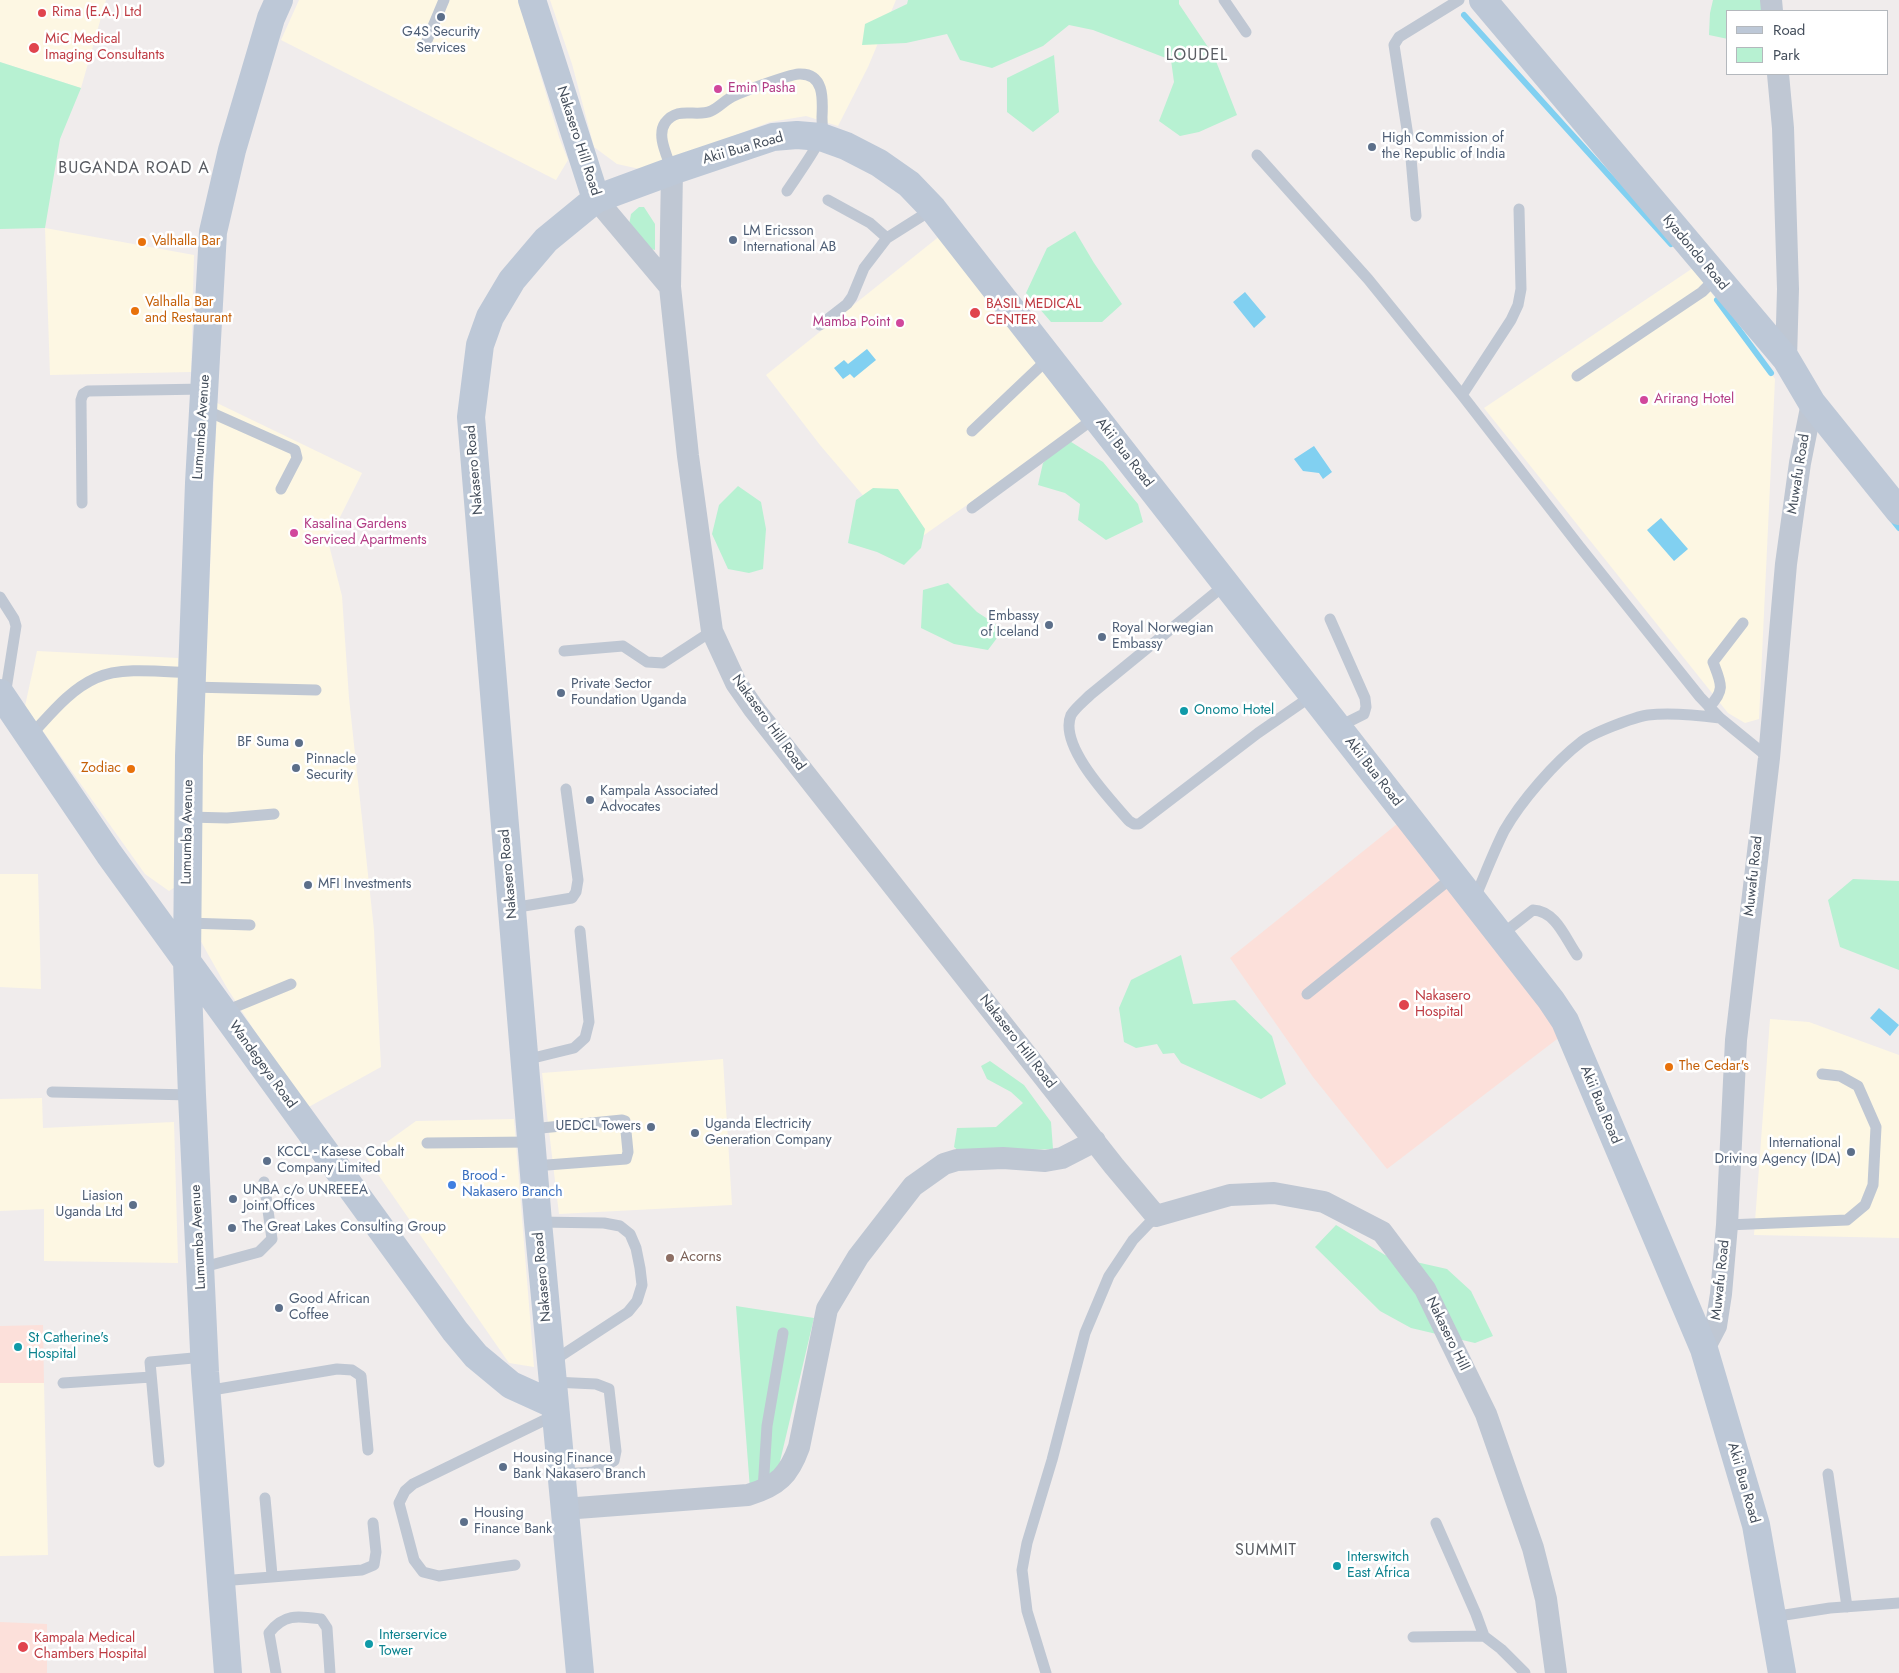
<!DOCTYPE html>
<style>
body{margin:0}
#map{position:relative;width:1899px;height:1673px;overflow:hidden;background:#f0ecec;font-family:Jost,sans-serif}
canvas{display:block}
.legend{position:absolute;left:1726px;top:10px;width:162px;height:65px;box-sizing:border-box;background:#fff;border:1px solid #b4b8bd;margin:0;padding:6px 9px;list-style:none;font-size:15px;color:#444e5b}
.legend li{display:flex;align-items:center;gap:10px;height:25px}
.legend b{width:25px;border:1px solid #b4b8bd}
</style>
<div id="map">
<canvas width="1899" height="1673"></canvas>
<ul class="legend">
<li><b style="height:6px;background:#bdc8d7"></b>Road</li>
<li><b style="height:14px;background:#b7f1d2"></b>Park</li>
</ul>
</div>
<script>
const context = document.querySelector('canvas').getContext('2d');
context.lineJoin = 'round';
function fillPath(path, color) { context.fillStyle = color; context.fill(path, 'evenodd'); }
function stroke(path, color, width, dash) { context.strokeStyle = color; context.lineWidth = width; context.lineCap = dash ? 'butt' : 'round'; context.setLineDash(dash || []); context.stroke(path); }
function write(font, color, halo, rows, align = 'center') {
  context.font = font + ' Jost,sans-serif'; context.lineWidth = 5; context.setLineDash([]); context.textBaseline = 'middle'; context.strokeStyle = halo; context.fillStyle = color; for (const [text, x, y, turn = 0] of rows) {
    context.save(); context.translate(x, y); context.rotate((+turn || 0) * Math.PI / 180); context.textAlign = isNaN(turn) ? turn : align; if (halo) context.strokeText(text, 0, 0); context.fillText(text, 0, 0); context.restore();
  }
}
const commercial = new Path2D(`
 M0,0H106L81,88L0,62Z
 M299,0H518L559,137L568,160L556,180L281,40Z
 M550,0H896L868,67L838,126L806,116L770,122L644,170L617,164L594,147L572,64Z
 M45,228L194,255L191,372L50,375Z
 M941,235L1084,423L907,547L820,445L766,375Z
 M1693,268L1775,379L1759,719L1745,723L1728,713L1484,408Z
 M217,403L362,473L328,541L342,596L349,698L374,930L381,1067L305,1109L227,988L199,938V830Z
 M37,651L178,658L180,884L169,891L145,874L25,706Z
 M0,874H38L41,989L0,987Z
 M1770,1019L1809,1022L1899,1055V1238L1754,1235Z
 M723,1059L732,1205L559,1214L542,1073Z
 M42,1098L43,1128L174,1122L178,1263L44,1261V1209L0,1211V1099Z
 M514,1119L534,1367L509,1363L366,1157L416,1121Z
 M0,1383H44L48,1555L0,1556Z`);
const medical = new Path2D(`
 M1402,820L1565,1033L1387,1169L1313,1077L1230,958Z
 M43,1325L44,1383H0V1326Z
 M0,1622L47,1624V1673H0Z`);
const green = new Path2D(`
 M908,0H1179V4L1214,56L1237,115L1199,132L1180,136L1159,121L1174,82L1171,60L1093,30L1069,25L1043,46L992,68L960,60L947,34L906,43L862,45L865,24L907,4Z
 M1713,0H1765L1766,11H1728V39L1709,35L1710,13Z
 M1054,55L1059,112L1033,132L1007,112V78Z
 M0,62L81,88L60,139L45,228L0,229Z
 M639,207H644L655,224V250L647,248L629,225L631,214Z
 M1075,231L1094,263L1122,304L1102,322H1051L1026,293L1047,248Z
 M1068,440L1103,462L1138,504L1143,522L1106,540L1078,520L1080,504L1065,493L1038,485L1043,463Z
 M738,486L761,502L766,529L763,569L749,573L728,569L712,534L719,505Z
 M873,488L898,489L925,529L921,548L904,565L877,552L848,543L856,500Z
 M948,583L977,612L997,625L1000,634L988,650L954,644L921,628L923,590Z
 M1853,879L1899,881V970L1840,947L1828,900Z
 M1181,955L1193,1004L1235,1000L1272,1036L1286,1084L1261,1099L1181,1063L1174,1053L1163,1054L1157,1044L1136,1048L1124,1042L1119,1008L1131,980Z
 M990,1061L1024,1085L1051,1122L1053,1149L961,1153L954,1147L957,1128L996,1127L1023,1103L1011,1092L987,1079L981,1066Z
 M1336,1225L1385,1255L1447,1269L1471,1291L1493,1336L1475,1343L1411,1328L1380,1311L1315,1247Z
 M736,1306L814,1318L777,1474L750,1489Z`);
const water = new Path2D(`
 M1245,292L1266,317L1254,328L1233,302Z
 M867,349L876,360L854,378L850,374L843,379L834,368L844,360L848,364Z
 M1314,446L1332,472L1323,479L1319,473L1303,471L1294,459Z
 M1661,518L1688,549L1674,561L1647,530Z
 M1879,1008L1899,1025L1890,1036L1870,1018Z`);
const stream = new Path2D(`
 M1464,15L1671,244
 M1717,300L1771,373
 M1891,518L1899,528`);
const lane = new Path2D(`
 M1224,0L1246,32
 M426,43L444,0
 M1408,136L1394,45L1399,37L1459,0
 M1257,155L1368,279L1462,395L1580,547L1700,697L1720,718L1769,758
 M1411,158L1416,216
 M672,171C668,157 656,136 665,123C678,105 696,118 711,111C718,108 723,102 730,98C740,92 788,75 799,74C824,73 823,98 822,117C822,123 823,130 821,136C819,146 794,180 787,191
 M828,200L870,223L887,238
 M820,325L847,304L852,297L864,268L887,238L933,209
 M1577,376L1702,292L1716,278
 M1462,395L1511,320L1518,305L1521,289L1519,209
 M203,409L295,450L297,458L281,489
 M972,431L1050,357
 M82,503L81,400L83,394L88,391L205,389
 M972,508L1096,417
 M1226,584L1090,695C1084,701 1075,708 1071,715C1058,746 1111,800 1129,821L1134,824H1139L1258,733L1313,695
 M0,597L14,619L16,626L5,696
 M1330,619L1365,698L1366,707L1364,714L1338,727
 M564,651L623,646L647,662L663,663L712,631
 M191,687L316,690
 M1709,707C1726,690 1721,683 1713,662L1743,623
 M30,736C50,715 69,690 96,678C122,666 164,672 192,673
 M188,817L227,818L274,814
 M1474,900C1484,877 1493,853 1504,831C1521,801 1555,762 1581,742C1592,733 1634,717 1648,715C1671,712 1697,715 1720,718
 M512,908L572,898L576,892L578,880L566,789
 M187,923L250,925
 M1501,935L1533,910C1556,911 1565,938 1577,955
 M1307,994L1454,876
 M223,1012L291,984
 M525,1060L574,1048L585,1038L589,1022L580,931
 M52,1092L192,1095
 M531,1129L622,1120L625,1121L628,1152L626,1159L534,1166
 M427,1143L532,1142
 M538,1222L604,1223L620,1226L630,1234L636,1248L640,1268L642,1285L637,1301L628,1312L553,1361
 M1727,1225L1847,1220L1865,1205L1873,1185L1876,1127L1858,1086L1840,1076L1822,1074
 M200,1268L259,1252L272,1239L264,1182
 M553,1382L596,1384L609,1389L616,1451L614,1461L593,1472L561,1474
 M63,1383L151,1377
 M206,1391L337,1369L352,1370L361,1376L368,1450
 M159,1462L150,1362L204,1357
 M1828,1474L1847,1607
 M763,1490L767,1426L783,1333
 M265,1498L272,1575
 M1436,1523L1476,1614L1484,1636
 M515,1565L439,1576L423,1572L414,1560L399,1503L405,1491L413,1484L555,1415
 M220,1581L362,1570L374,1565L376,1552L373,1523
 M1772,1617L1830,1608L1899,1603
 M1413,1637L1484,1636L1501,1649L1525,1673
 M276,1673L269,1633C284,1613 299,1616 321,1619L327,1628L330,1673
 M1046,1673L1027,1611L1022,1570L1027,1543L1052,1460L1085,1333L1109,1276L1133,1240L1156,1216`);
const street = new Path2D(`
 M1771,0L1772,11
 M1778,74L1783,128L1788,289L1786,359
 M672,171L670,287L688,456L712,631L736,683L754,709L1114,1166L1156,1216L1230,1195L1274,1193L1324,1202L1382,1232L1425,1289L1486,1414L1533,1548L1546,1599L1556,1673
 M596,199L670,287
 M1704,1349L1716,1326L1721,1294L1727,1225L1736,1040L1769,758L1786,564L1800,463L1812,403
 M564,1509L748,1495C778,1486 789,1475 799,1447L827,1309L858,1257L913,1186L944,1164L957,1160L1003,1158L1045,1161L1062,1158L1095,1141`);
const secondary = new Path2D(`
 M532,0L596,199
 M1483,0L1786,359L1812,403L1899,511
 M0,693L109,854L455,1331L476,1356L511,1385L555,1405
 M228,1673L205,1372L192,1095L187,961L189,756L199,483L213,232L232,150L271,18L279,0
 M580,1673L538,1222L471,417L480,345L490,317L512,280L546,240L596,199L672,171L773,137L797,135L821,137L846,146L879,163L909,184L933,209L1551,1000L1565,1021L1704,1349L1756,1525L1782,1673`);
const markers = [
 [42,13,5,"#e0444e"],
 [441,17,5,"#5c6f8a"],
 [34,48,6,"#e0444e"],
 [718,89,5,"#d1479c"],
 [1372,147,5,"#5c6f8a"],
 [733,240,5,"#5c6f8a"],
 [142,242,5,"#e8710a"],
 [135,311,5,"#e8710a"],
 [975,313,6,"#e0444e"],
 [900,323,5,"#d1479c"],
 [1644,400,5,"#d1479c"],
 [294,533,5,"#d1479c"],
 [1049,625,5,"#5c6f8a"],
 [1102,637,5,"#5c6f8a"],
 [561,693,5,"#5c6f8a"],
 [1184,711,5,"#0f9aa8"],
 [299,743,5,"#5c6f8a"],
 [296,768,5,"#5c6f8a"],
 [131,769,5,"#e8710a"],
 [590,800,5,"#5c6f8a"],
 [308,885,5,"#5c6f8a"],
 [1404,1005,6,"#e0444e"],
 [1669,1067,5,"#e8710a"],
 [651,1127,5,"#5c6f8a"],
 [695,1133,5,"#5c6f8a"],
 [1851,1152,5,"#5c6f8a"],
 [267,1161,5,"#5c6f8a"],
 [452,1185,5,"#3f7fe0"],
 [233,1199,5,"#5c6f8a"],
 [133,1205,5,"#5c6f8a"],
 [232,1228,5,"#5c6f8a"],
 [670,1258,5,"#8d6e63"],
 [279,1308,5,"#5c6f8a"],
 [18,1347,5,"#0f9aa8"],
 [503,1467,5,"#5c6f8a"],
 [464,1522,5,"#5c6f8a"],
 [1337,1566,5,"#0f9aa8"],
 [369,1644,5,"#0f9aa8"],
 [23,1647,6,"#e0444e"]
];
const healthNames = [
 ["Rima (E.A.) Ltd",52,13],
 ["MiC Medical",45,40],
 ["Imaging Consultants",45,56],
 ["BASIL MEDICAL",986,305],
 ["CENTER",986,321],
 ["Nakasero",1415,997],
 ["Hospital",1415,1013],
 ["Kampala Medical",34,1639],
 ["Chambers Hospital",34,1655]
];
const serviceNames = [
 ["G4S Security",441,33,"center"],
 ["Services",441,49,"center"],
 ["High Commission of",1382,139],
 ["the Republic of India",1382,155],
 ["LM Ericsson",743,232],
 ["International AB",743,248],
 ["Embassy",1039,617,"right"],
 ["of Iceland",1039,633,"right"],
 ["Royal Norwegian",1112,629],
 ["Embassy",1112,645],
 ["Private Sector",571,685],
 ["Foundation Uganda",571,701],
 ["BF Suma",289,743,"right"],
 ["Pinnacle",306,760],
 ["Security",306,776],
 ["Kampala Associated",600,792],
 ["Advocates",600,808],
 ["MFI Investments",318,885],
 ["Uganda Electricity",705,1125],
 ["Generation Company",705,1141],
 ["UEDCL Towers",641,1127,"right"],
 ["International",1841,1144,"right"],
 ["Driving Agency (IDA)",1841,1160,"right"],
 ["KCCL - Kasese Cobalt",277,1153],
 ["Company Limited",277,1169],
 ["UNBA c/o UNREEEA",243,1191],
 ["Joint Offices",243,1207],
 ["Liasion",123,1197,"right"],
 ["Uganda Ltd",123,1213,"right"],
 ["The Great Lakes Consulting Group",242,1228],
 ["Good African",289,1300],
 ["Coffee",289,1316],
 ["Housing Finance",513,1459],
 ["Bank Nakasero Branch",513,1475],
 ["Housing",474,1514],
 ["Finance Bank",474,1530]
];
const hotelNames = [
 ["Emin Pasha",728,89],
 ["Mamba Point",890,323,"right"],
 ["Arirang Hotel",1654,400],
 ["Kasalina Gardens",304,525],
 ["Serviced Apartments",304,541]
];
const streetNames = [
 ["Nakasero Hill Road",578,141,72],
 ["Akii Bua Road",743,149,-16],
 ["Kyadondo Road",1695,253,50],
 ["Lumumba Avenue",202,427,-86],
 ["Akii Bua Road",1124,453,52],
 ["Nakasero Road",475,470,-95],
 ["Muwafu Road",1799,474,-81],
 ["Nakasero Hill Road",768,723,54],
 ["Akii Bua Road",1373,772,52],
 ["Lumumba Avenue",188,832,-89],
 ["Nakasero Road",509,874,-95],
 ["Muwafu Road",1754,876,-84],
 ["Nakasero Hill Road",1017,1042,52],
 ["Wandegeya Road",262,1065,54],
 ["Akii Bua Road",1600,1105,67],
 ["Lumumba Avenue",199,1237,-93],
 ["Nakasero Road",543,1277,-95],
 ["Muwafu Road",1721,1280,-84],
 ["Nakasero Hill",1447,1334,64],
 ["Akii Bua Road",1743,1483,74]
];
const foodNames = [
 ["Valhalla Bar",152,242],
 ["Valhalla Bar",145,303],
 ["and Restaurant",145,319],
 ["Zodiac",121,769,"right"],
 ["The Cedar's",1679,1067]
];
const cultureNames = [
 ["Onomo Hotel",1194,711],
 ["St Catherine's",28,1339],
 ["Hospital",28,1355],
 ["Interswitch",1347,1558],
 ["East Africa",1347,1574],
 ["Interservice",379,1636],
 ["Tower",379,1652]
];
const shopNames = [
 ["Brood -",462,1177],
 ["Nakasero Branch",462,1193]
];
const educationNames = [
 ["Acorns",680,1258]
];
const quarterNames = [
 ["LOUDEL",1197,56],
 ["BUGANDA ROAD A",134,169],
 ["SUMMIT",1266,1551]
];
fillPath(commercial, '#fdf7e3');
fillPath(medical, '#fce0da');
fillPath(green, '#b7f1d2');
fillPath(water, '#81d0f1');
stroke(stream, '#81d0f1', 6);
stroke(lane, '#bfc7d3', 11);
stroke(street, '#bfc7d3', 22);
stroke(secondary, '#bdc8d7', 28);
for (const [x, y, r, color] of markers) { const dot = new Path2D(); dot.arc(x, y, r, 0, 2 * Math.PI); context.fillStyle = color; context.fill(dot); stroke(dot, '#fff', 2); }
write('14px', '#be3a42', '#fff', healthNames, 'left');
write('14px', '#4e5e75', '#fff', serviceNames, 'left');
write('14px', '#b23c85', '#fff', hotelNames, 'left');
write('14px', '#444e5b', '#fff', streetNames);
write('14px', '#c56008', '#fff', foodNames, 'left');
write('14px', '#0d838f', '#fff', cultureNames, 'left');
write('14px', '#366cbe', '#fff', shopNames, 'left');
write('14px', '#785e54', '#fff', educationNames, 'left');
context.letterSpacing = '1px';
write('16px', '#595c62', '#fff', quarterNames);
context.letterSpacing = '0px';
</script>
